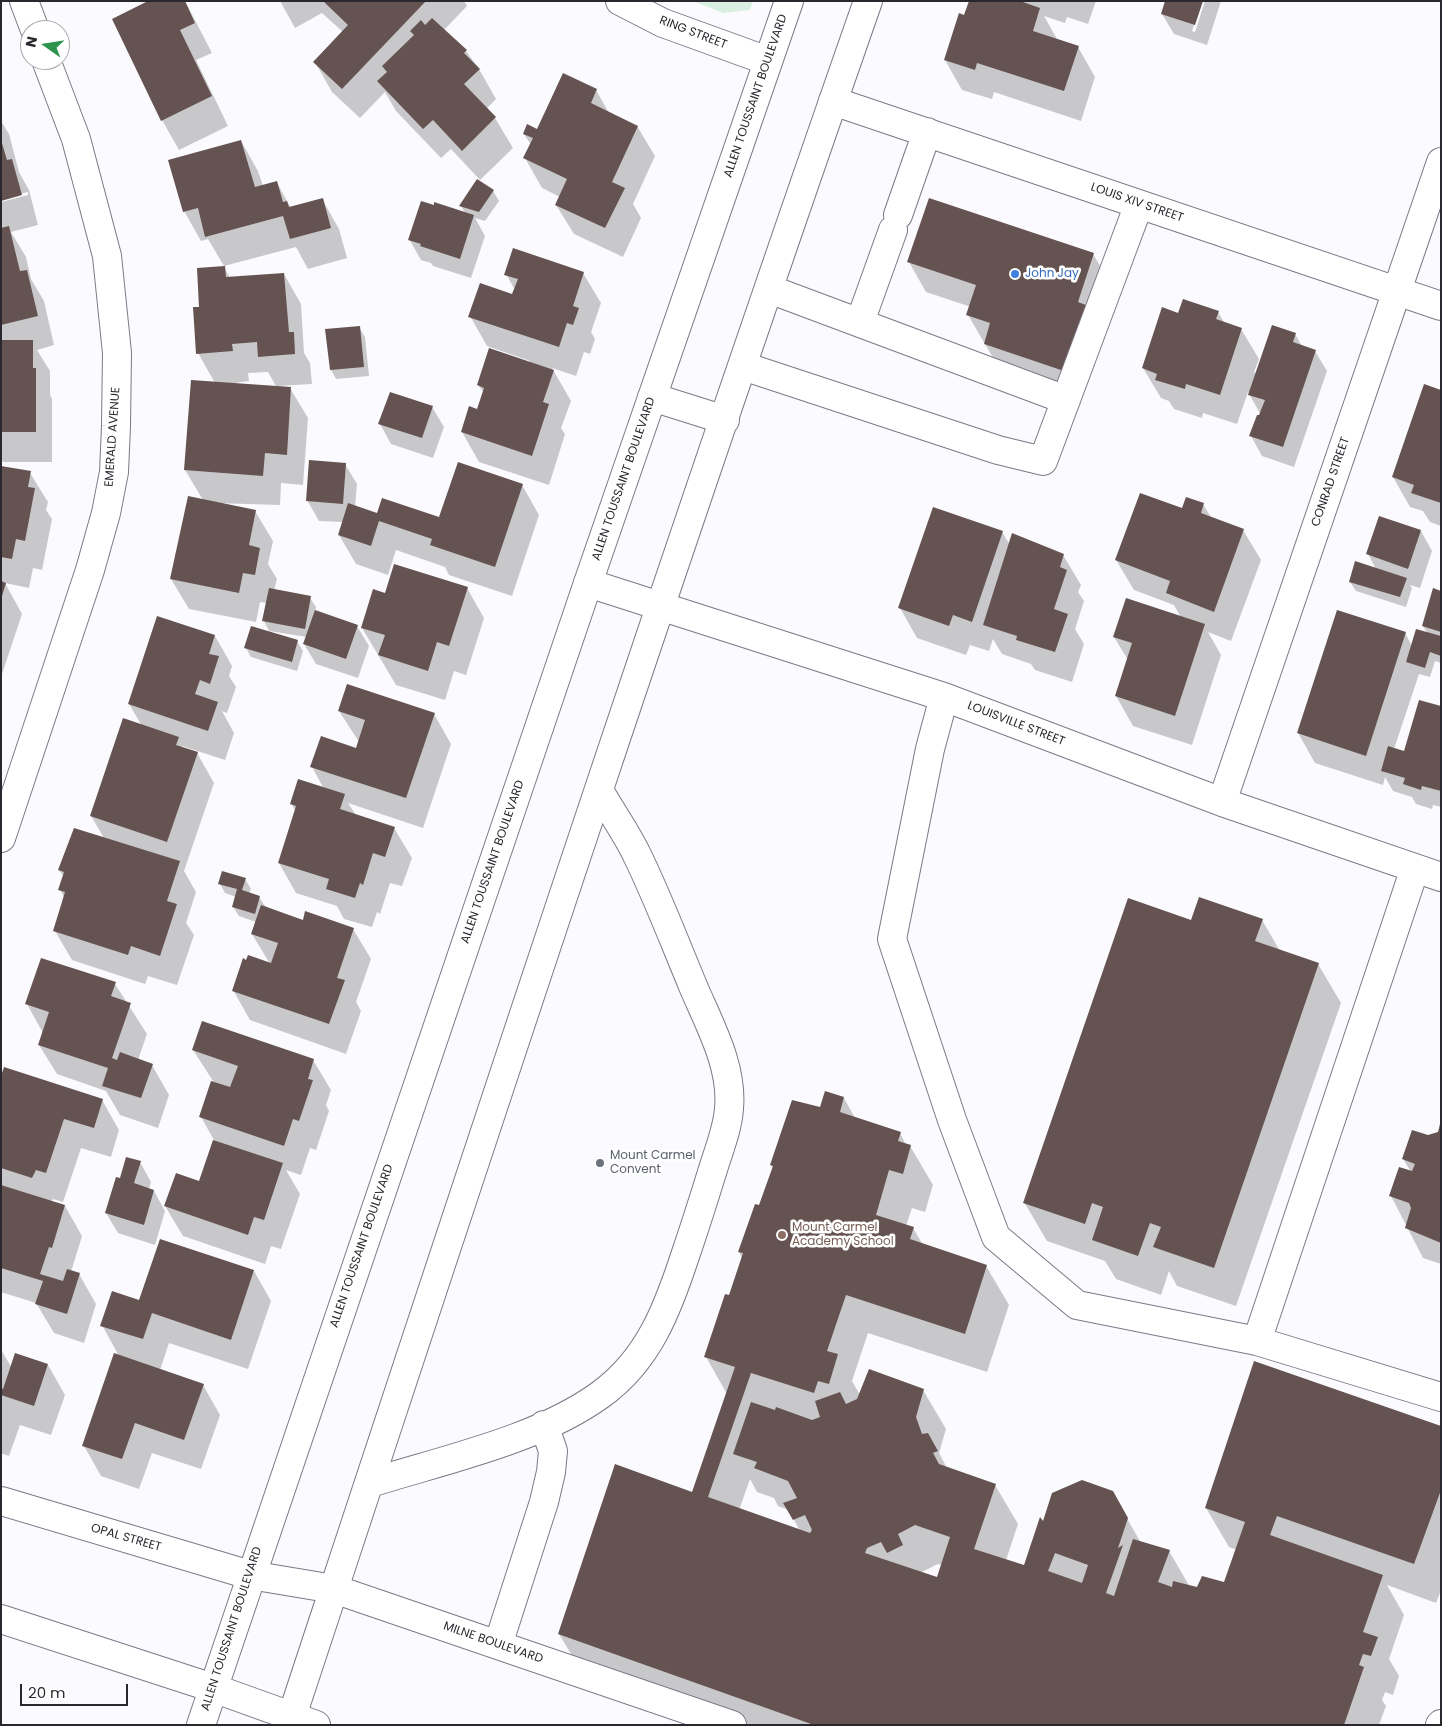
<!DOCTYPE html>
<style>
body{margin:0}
#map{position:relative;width:1442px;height:1726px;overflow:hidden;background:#fbfafe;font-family:Poppins,sans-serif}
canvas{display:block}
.frame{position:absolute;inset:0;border:2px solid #2a282e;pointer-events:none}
.north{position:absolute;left:20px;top:20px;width:50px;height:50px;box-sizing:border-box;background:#fff;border:1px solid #aaa9ab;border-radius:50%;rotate:283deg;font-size:14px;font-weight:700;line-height:20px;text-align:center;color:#2a282e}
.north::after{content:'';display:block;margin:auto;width:18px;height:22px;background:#2c944b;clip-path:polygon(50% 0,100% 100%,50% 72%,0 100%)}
.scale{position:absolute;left:20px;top:1684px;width:108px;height:22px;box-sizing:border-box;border:2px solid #2a282e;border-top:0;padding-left:6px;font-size:15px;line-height:18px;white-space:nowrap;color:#2a282e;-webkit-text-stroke:4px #fff;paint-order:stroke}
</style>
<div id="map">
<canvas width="1442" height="1726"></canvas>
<div class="frame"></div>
<div class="north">N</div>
<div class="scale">20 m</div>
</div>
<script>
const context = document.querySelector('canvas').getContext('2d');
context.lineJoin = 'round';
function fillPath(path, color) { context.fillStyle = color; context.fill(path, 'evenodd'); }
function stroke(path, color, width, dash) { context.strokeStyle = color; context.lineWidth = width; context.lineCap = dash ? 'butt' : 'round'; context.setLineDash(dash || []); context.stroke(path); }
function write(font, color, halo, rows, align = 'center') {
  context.font = font + ' Poppins,sans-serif'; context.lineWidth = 5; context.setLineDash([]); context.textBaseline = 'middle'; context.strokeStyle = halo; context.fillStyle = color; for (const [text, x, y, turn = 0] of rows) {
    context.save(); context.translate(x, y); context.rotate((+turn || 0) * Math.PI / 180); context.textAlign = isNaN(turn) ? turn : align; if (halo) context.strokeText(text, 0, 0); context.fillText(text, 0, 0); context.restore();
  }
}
const green = new Path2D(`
 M693,1H753L750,10L723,13Z`);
const shadow = new Path2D(`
 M185,1L212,53L196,60L228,126L179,150L162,120Z
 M280,1H464L467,6L444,30L466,51L479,69L496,99L486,109L495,118L513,148L480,180L451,149L441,158L396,111L385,92L360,118L332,92L315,62L343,32L322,13L295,28Z
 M970,1H1096L1088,24L1067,17L1065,23L1044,16L1057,39L1078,47L1095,77L1081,121L994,92L992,99L962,90L945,60Z
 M1202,1L1192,31L1195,32L1205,1H1221L1207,45L1174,34L1162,14Z
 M596,90L609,113L637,126L655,156L633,204L641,218L623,257L574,234L556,205L560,197L542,188L525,158L531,145L524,134L537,130Z
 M1,121L9,134L19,172L29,190L38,225L11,232L26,257L31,279L44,301L54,345L37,350L50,371V395L52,399V462H3L1,458V202L28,195V192L1,199Z
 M241,141L258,171L263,186L277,183L291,208L322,199L339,229L347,258L308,269L296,247L224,266L208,239L201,241L184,211Z
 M493,191L499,201L485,221L475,218L485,236L471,278L433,266L431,263L421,260L409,239L465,213L461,206Z
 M1093,254L1111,284L1102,336L1081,400L1002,373L968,315L971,307L926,292L909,262Z
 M224,267L230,278L284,274L301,304L304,353L310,363L312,384L278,386L290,388L308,418L303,485L281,483L280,505L215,503L255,511L273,541L268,564L277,579L274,591L310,598L316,607L315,612L357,626L369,646L358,678L316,664L304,644L307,637L269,631L264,621L267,603L260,602L256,622L189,609L171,579L203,500L185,470L192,381L215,383L198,353L201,308ZM268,372L277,388L227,384L249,381L248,373Z
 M583,273L601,303L591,332L595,339L590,354L584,352L576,376L552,368L571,401L561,428L565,434L549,485L479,462L462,432L478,410L484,393L478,385L529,363L530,361L487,346L470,316L513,295L515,290L506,274Z
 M1218,312L1225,324L1241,329L1259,359L1254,372L1256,373L1295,334L1302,346L1315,351L1327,371L1294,467L1262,456L1251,436L1262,417L1248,392L1237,424L1203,413L1202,418L1174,409L1169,401L1161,398L1143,368L1179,314Z
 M359,327L365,337L369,376L336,379L331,370Z
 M1441,391V526L1430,522L1423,511L1410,507L1393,477Z
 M432,407L444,427L433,458L391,444L380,424Z
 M345,464L357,484L355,507L378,515L440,519L522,485L539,515L512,596L449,575L445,567L396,550L388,575L356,564L339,535L343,522L319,521L307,500Z
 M1,467L30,473L48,502L46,510L52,519L42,570L33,568L29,588L5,583L22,614L1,677Z
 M1203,504L1212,519L1243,530L1261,560L1231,641L1208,632L1221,655L1192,745L1133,726L1116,696L1128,660L1114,637L1181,618L1174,605L1134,590L1116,560L1183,510Z
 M1421,531L1432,551L1420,588L1410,585L1412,588L1406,607L1356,591L1350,582L1376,569L1368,554Z
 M1002,532L1010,545L1063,555L1081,585L1078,592L1084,601L1075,629L1084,644L1072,682L1035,670L1031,664L1002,654L993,639L989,651L970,645L966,655L917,638L900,608Z
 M467,588L484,618L466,675L454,671L445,700L396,685L362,628L386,594Z
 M1441,592V663L1435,661L1430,677L1419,674L1394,749L1405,752L1441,708V807L1433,805L1432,809L1416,804L1412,797L1393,791L1385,777L1383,785L1315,763L1298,733L1405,633L1412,646L1427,633L1423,626Z
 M158,618L215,636L232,666L229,676L236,687L227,713L222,711L234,733L225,760L182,746L184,749L197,753L214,783L184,871L196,892L186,923L194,935L177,985L148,976L145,984L72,960L55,931L65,899L60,890L64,877L59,870L104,838L91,816L142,726L129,704Z
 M297,641L303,651L297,671L251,657L246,648Z
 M339,711L434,714L451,744L423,828L348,803L356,815L394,828L412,858L402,886L390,883L380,914L377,912L372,927L344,919L337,906L296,893L279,863L296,812L291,803L324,789L312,767L357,749L359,742Z
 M245,879L251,889L249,894L259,897L265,906L303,921L353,929L371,959L356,1002L361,1011L346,1054L250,1020L233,990L270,964L252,934L256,922L239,916L233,907L236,897L225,893L220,884Z
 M1262,920L1280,951L1318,964L1341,1003L1236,1306L1177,1286L1169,1271L1161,1295L1116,1279L1105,1261L1047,1241L1024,1202Z
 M115,984L147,1034L138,1060L152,1065L169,1095L158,1128L120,1115L106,1091L57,1074L39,1045L43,1033L27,1004Z
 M193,1050L313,1060L331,1090L326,1105L329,1111L316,1150L310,1148L301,1175L286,1170L300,1194L281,1249L271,1246L265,1264L183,1236L165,1206L200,1182L214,1140L201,1117L213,1081Z
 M1,1080L102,1100L119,1130L111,1157L81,1148L63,1202L53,1199L51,1202L65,1206L82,1236L71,1272L79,1274L96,1304L84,1343L54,1333L36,1303L1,1292Z
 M844,1098L855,1118L900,1133L906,1145L910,1146L933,1185L925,1212L912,1208L906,1226L913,1228L923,1245L986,1266L1009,1305L987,1372L868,1333L852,1381L860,1395L923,1390L946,1429L939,1453L947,1468L995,1485L1018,1524L1006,1560L1025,1566L1112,1492L1141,1543L1169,1551L1190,1587L1198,1589L1225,1584L1237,1550L1229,1547L1206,1508L1441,1428V1590L1436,1603L1387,1585L1404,1615L1389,1659L1399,1676L1393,1695L1385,1692L1382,1700L1386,1706L1379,1725H729L582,1672L559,1634L693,1493L727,1394L706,1357L730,1297L742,1258L739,1252L760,1206L773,1169L771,1165L821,1109ZM750,1479L757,1492L774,1498L778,1506L789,1510L800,1531L739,1510ZM938,1564L942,1565L937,1579L920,1573Z
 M1441,1126V1264L1423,1258L1391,1196L1411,1172L1403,1159L1428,1136L1439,1133Z
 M140,1162L151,1182L149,1189L154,1191L165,1211L155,1245L118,1233L106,1213L121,1179Z
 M254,1271L271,1301L248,1369L169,1343L160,1370L203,1385L220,1415L201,1469L152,1453L139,1489L101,1476L84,1446L119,1356L102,1325L140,1302Z
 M1,1350L12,1368L48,1365L65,1395L51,1435L20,1425L9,1456L1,1453Z`);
const building = new Path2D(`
 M148,1H185L195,23L180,30L212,96L161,121L112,19Z
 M323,1H426L342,89L313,62L348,25Z
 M969,1H1020L1040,8L1033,31L1079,46L1064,91L977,63L975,70L944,60L959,13L964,15Z
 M1165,1H1203L1195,25L1161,14Z
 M432,18L467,50L464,53L480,69L464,84L496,117L462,151L433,120L423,129L377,81L387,72L382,66L414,35L410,31L421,20L425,25Z
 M563,73L597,89L591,103L638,126L612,182L625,188L605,228L555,205L567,179L523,158L533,138L523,134L527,124L537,129Z
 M1,140L7,160L12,159L22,195L1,201Z
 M241,140L255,187L277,181L283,202L287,201L289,207L323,198L331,228L290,239L283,216L205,237L198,208L183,212L168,160Z
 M477,179L494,190L479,212L459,206Z
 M929,198L1094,253L1078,302L1086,305L1064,371L984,344L990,323L966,315L976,285L907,262Z
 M421,201L434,205V202L474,215L460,259L420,246L421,244L408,240Z
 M9,226L20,271L27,270L38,316L1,325V228Z
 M513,248L584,272L573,306L579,308L573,325L567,323L559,347L468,317L480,283L512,294L518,279L504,275Z
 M225,266L226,277L284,273L289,332H294L295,354L258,357L257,342L232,344L233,351L196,354L193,307H199L197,268Z
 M1183,299L1219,311L1216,319L1242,328L1220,395L1186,384L1185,389L1155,380L1157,374L1142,368L1162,307L1178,313Z
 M1272,325L1296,333L1293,342L1316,350L1283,447L1249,436L1257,415H1259L1265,400L1248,395Z
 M360,326L364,367L330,370L325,329Z
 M1,340H33V368H36V432H1Z
 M489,348L554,370L543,402L549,404L532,456L461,432L469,406L477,409L484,388L477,385Z
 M191,380L291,387L287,455L265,453L263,476L184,470Z
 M1424,384L1441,390V503L1411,493L1414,485L1392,477Z
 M390,392L433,406L422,438L378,424Z
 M309,460L346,463L343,504L306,501Z
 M458,462L523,484L495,567L430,545L432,539L379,521L371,546L338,535L348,503L377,513L382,498L439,517Z
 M1,466L31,471L28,487L35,488L25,541L16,539L12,559L1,557Z
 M1140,493L1182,508L1186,497L1204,503L1201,513L1244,529L1214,612L1166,593L1170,581L1115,560Z
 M188,496L256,510L249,545L260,548L255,575L243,573L239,593L170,579Z
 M933,507L1003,531L972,622L953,615L949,626L898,608Z
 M1379,516L1421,530L1408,569L1366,554Z
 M1012,533L1064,554L1060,567L1067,570L1054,609L1068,614L1055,652L1016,640L1017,636L983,625Z
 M1355,561L1407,578L1400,597L1349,582Z
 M394,564L468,587L449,646L437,642L428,671L378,655L385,635L361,628L373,589L385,593Z
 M1,581L6,583L2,596H1Z
 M269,588L311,596L305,629L262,621Z
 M1433,588L1441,591V632L1422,626Z
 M1126,598L1205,624L1175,716L1115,696L1132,643L1113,637Z
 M315,610L358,625L346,659L303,644Z
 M1337,610L1406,632L1366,756L1297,733Z
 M157,616L215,635L209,654L219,656L210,684L200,680L195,694L218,702L208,731L128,704Z
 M251,626L298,640L292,662L244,648Z
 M1416,629L1441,636V656L1430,652L1425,668L1406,662Z
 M347,684L435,713L406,798L310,767L321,736L356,748L365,720L338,711Z
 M1419,700L1441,706V791L1422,786L1421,790L1403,784L1405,778L1381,771L1388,746L1404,751Z
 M123,718L179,737L176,745L198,752L167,842L90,816Z
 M298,779L345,794L340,809L395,827L385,857L373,853L363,885L360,883L355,898L326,889L329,879L278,863L296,806L290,804Z
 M74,828L180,861L167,901L177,904L160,956L131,946L128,955L53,931L65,892L58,890L64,872L58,870Z
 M222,871L246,878L242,890L260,896L255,914L232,907L237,889L218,884Z
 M1199,897L1263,919L1255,941L1319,963L1214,1268L1153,1247L1161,1227L1150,1223L1138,1256L1092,1240L1103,1207L1092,1203L1085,1224L1023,1203L1128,898L1191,920Z
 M261,905L303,920L305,911L354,928L337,978L345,980L329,1024L232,991L243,958L246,960L248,955L271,963L278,943L251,934Z
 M41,958L116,982L111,996L131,1003L112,1058L117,1060L120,1052L153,1064L141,1098L102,1086L108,1068L38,1045L49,1012L25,1004Z
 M202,1021L314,1059L308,1079L313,1080L299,1121L293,1119L284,1146L199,1117L211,1081L230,1087L238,1066L192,1050Z
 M4,1067L103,1099L94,1128L64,1119L46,1173L36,1170L32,1178L1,1168V1076Z
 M825,1091L844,1097L840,1112L901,1132L898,1141L911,1145L903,1174L889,1170L876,1215L914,1227L910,1239L987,1265L965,1334L846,1295L827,1351L838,1354L829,1384L818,1381L814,1393L751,1373L708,1497L810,1533L812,1530L805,1515L793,1520L783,1503L797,1498L788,1481L754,1468L757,1462L733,1454L751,1402L775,1410L776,1407L812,1420L820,1417L815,1401L840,1392L846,1404L857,1399L869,1369L924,1389L916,1417L922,1434L928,1433L938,1451L933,1453L939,1464L996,1484L974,1549L1024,1565L1040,1517L1043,1521L1052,1493L1082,1480L1113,1491L1128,1518L1118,1548L1123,1545L1106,1593L1114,1596L1133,1539L1170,1550L1158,1582L1172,1587L1173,1581L1197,1587L1202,1576L1224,1582L1245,1522L1205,1508L1254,1361L1441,1426V1490L1414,1564L1277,1516L1270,1535L1383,1575L1363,1632L1378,1637L1371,1656L1363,1654L1359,1665L1364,1667L1344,1725H814L558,1634L615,1464L692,1492L735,1367L704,1357L725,1294L729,1295L743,1253L738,1252L755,1204L759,1205L773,1166L770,1165L792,1100L820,1107ZM915,1525L950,1537L937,1577L865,1553L867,1548L881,1542L887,1553L903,1545L898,1534ZM1055,1553L1088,1565L1082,1583L1048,1571Z
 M1440,1124H1441V1243L1405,1228L1411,1208L1409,1203L1389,1196L1399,1167L1412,1171L1415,1164L1402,1159L1412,1130L1428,1135L1438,1132Z
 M213,1140L283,1163L264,1220L254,1217L248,1235L164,1206L176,1173L199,1181Z
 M126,1157L141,1161L134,1183L154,1190L144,1225L105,1213L116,1177L120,1178Z
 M1,1185L65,1205L52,1248L49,1247L40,1274L63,1281L67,1269L80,1273L67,1314L35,1304L43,1281L1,1268Z
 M160,1239L254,1270L231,1340L152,1313L143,1339L100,1326L112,1291L139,1300Z
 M15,1353L48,1364L34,1406L1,1395V1388L3,1389Z
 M114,1353L204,1384L184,1440L135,1423L122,1459L82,1446Z`);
const minor = new Path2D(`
 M24,1L35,30
 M620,1L663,23L768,61
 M833,101L1441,306
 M898,215L927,132
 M769,289L1066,400
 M860,322L893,230
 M743,366L998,450L1043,461L1139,204
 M588,583L944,697L1222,802L1441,877
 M944,697L930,749L892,939L952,1120L996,1237L1077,1305L1257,1341L1441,1397
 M1222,802L1441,162
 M1,838L90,570L106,513L114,472L116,426L117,353L107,256L76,139L46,60
 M1257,1341L1415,868
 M370,1483C443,1460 538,1440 600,1395C649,1360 668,1308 686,1253C696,1224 705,1195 714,1166C720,1147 728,1127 729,1108C733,1066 709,1024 693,986C675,943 658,898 637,855C627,834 612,813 600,792
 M1,1501L250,1575L334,1589L732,1725
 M1,1619L213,1688L316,1725
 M498,1645L544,1502L551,1472L553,1451L544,1425
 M1440,1725L1441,1724`);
const major = new Path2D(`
 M652,397L725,420
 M201,1725L588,583L789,1
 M289,1725C479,1149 668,573 868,1`);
const markers = [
 [1015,274,5,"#3f7fe0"],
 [600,1163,5,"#6b7280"],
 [782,1235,5,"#8d6e63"]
];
const streetNames = [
 ["RING STREET",693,33,21],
 ["ALLEN TOUSSAINT BOULEVARD",756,96,-71],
 ["LOUIS XIV STREET",1137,203,19],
 ["EMERALD AVENUE",113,437,-86],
 ["ALLEN TOUSSAINT BOULEVARD",624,479,-71],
 ["CONRAD STREET",1331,482,-71],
 ["LOUISVILLE STREET",1016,724,21],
 ["ALLEN TOUSSAINT BOULEVARD",493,862,-71],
 ["ALLEN TOUSSAINT BOULEVARD",362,1246,-71],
 ["OPAL STREET",126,1538,16],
 ["ALLEN TOUSSAINT BOULEVARD",232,1629,-72],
 ["MILNE BOULEVARD",493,1643,19]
];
const shopNames = [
 ["John Jay",1025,274]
];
const worshipNames = [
 ["Mount Carmel",610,1156],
 ["Convent",610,1170]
];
const educationNames = [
 ["Mount Carmel",792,1228],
 ["Academy School",792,1242]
];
fillPath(green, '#d9efe0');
fillPath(shadow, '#0003');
fillPath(building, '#645350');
stroke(minor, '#7d7887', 30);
stroke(major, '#7d7887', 30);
stroke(minor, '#fff', 28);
stroke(major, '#fff', 28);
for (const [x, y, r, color] of markers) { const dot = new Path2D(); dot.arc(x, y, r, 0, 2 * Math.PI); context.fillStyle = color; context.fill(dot); stroke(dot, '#fff', 2); }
write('12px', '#2a282e', '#fff', streetNames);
write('12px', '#366cbe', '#fff', shopNames, 'left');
write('12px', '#5b616d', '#fff', worshipNames, 'left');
write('12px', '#785e54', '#fff', educationNames, 'left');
</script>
